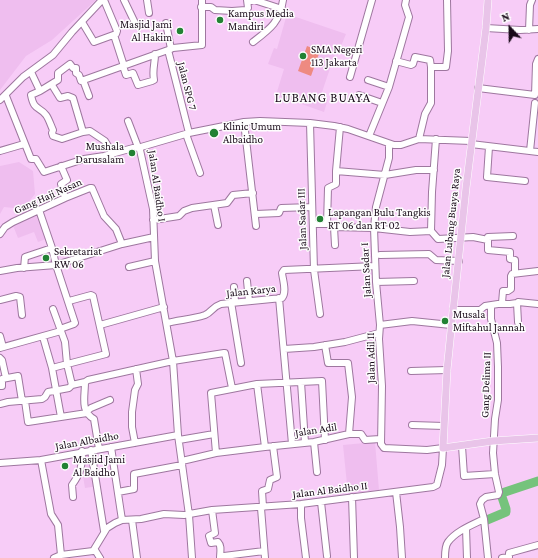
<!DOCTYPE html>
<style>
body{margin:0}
#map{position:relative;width:538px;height:558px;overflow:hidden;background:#f7ccf7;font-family:"Crimson Pro",serif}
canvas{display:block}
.north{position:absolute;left:490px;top:8px;width:40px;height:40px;-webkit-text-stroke:3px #fdfdfd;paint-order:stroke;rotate:338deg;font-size:11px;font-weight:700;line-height:16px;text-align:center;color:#170817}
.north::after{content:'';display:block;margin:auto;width:14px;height:18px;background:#170817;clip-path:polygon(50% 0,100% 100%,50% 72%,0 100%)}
</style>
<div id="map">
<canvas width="538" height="558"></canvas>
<div class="north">N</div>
</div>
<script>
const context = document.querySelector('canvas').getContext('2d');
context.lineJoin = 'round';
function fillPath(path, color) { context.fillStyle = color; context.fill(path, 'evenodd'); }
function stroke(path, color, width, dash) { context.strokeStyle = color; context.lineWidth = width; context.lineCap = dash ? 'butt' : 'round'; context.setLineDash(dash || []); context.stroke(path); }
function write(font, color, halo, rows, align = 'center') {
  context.font = font + ' "Crimson Pro",serif'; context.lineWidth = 3; context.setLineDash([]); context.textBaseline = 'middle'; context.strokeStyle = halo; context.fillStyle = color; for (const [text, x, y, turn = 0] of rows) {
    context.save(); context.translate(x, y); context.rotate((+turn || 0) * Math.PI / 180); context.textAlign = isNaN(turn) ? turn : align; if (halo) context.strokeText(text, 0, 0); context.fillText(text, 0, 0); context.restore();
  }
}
const built = new Path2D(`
 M0,0H96L52,40L26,56L0,90Z
 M287,14L346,34L341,46L338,45L321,95L328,99L324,112L276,95L284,69L268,64L274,48L277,49Z
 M19,162L33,171L35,194L23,209L4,207L0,214V166Z
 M38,213L46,239L38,242L34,232L18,238L12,223Z
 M375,442L379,490L348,494L343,445Z
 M93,451L98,486L85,488L79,453Z`);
const green = new Path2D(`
 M307,46L320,51L311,76L298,71Z`);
const river = new Path2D(`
 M487,520L506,512V509L501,494L502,493L538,481`);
const minor = new Path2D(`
 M124,0L136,25
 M147,0L149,13
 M248,2L254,0L282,9
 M201,7H211L215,10L232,11L246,10L248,8L247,0
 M82,22L94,42L116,34L117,31L104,0
 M166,23L171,49
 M486,28L520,30L538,29
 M529,30L530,5L532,0
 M114,35L124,66
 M253,42C270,29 280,22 283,0
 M396,61L411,65L413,64L415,57L430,60L431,67H446L448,51L447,0
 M123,66L126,75L133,73L138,85L152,81L154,80C152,70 155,64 155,54
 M31,72L40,91L31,95C34,111 39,106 46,115C49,119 51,126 53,130L52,133L53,136L62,139L83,132L90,131L105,141L113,154
 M350,77L372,0
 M83,80L89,96
 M368,80L389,87
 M52,85L60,98L68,96L73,98L83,132
 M478,88L535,95L536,64L538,59
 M40,91L58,80V73L70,64L73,68H76V73L79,75L81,81L168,50
 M359,95L382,103
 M6,96L31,159H36L44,172L84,159L104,156L133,148L141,147L189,133L244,122L260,121L310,123L334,126L348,129L394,145H401L419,139L471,141
 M0,100L23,77L53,55L72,32L102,0
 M128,121L138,147
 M244,122L256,226
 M310,123L314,270L320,314
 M189,133L168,50L173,48L202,45V0
 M186,134L200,173
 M369,136L389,87L409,17L405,5L406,0
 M419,139L425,114L431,103V67
 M471,144L538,152
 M141,147L140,150L153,209L155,261L173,361L178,435L189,515L192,558
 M489,147L487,177L525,181
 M0,151L24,144
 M530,151L535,103
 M61,166L67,180L61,184L65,198
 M336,171L385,175L416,170H434
 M214,205L218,225
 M39,210L52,248L56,265L75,323L74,324L60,329
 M256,214L279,213L281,208L312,207
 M153,220L179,216L184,211L192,208L227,203L233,195L253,193
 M313,224H327L328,188L336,184V171L340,127
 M431,231L432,192L436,139
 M0,234L5,227L13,222L65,198L90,188H92L104,216L116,229L122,244
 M488,240V237L513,236
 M335,245L334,227L374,228L410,232L431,231L438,239L473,237L488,240V250L510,252V259L515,260V273
 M380,255L429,254L436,260L459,261
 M129,267L155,261
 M24,268L25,257L52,248
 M0,271L17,268L56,265L122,244L154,237
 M247,281L249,301
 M376,282L414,281
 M234,287L235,302
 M279,298L292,444
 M0,300L16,296L20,297L22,315
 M231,302L241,363
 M502,303L503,291H508L511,289V276L512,274L538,271
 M517,303L518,322
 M53,309L65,342L67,364L72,385
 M453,310H480L485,306L498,304H510L517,303L518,302L538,304
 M167,323C179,320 194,319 205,315C212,312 212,307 221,304L282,298C287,292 283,281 282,273L284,270L375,266
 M100,325L164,307
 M380,325L412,321L451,325
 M0,336L3,347
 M43,337L52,368L61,417
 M325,345L328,363H348L352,397L349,434
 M0,348L61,331
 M284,349L314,347L345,342L379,333
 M0,358L2,360L6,378
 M52,368L106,354L93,296L91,295L69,301
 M411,371L447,370
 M85,382C85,397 80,411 94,419L99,449
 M301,382L305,443
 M257,384L265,447
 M0,386H2V379L18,376L22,401
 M25,401L28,422L87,413
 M0,404L8,402L42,399L45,397L48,392L69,388L72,385L85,382L88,380L173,361L224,353H225L232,388
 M86,412L91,408L110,400
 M412,425L444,426
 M179,440L214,434
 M314,442L317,472
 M135,443L132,427V412L135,390L138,384L136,369
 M462,446L464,476L495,474
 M111,447L122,520
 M91,450L104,531
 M216,453L211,393L257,384L322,381L325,440
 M41,460L51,514L58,525L61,555
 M182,461L216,453L265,447L314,442L349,434H361L365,440L380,439
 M0,463L41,460L178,435
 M118,492L134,489V474L182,465
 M396,492L400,527L402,558
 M73,497L72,485C80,474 83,465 82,451
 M352,497L354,558
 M321,502L327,556
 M301,504V518L306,558
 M263,507L262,491L268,489L270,480L277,477L273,446
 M261,508L265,558
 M212,510L215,533L209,536L211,543L218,542C222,546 220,552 220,558
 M484,519L488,558
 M132,520L137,558
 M466,528L467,558
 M95,550L100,558
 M224,556L264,551
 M54,558L61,555L93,551L107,528L115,523L122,520L141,519L164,514L184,515L212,510L301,504L433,487L437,485L442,465L443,448L427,450L384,448L381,444L382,386L379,339L380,325L376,282L374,228L376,207L389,158V145
 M445,558C445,553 445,546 448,542C456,531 472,525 484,519L480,504L482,500L486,497L498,495L499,492L495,474L493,453L495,419L498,400V367L497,343L491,319V306
 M502,558L509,557V553L538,545`);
const major = new Path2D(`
 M488,0L486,28L466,188L453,311L447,370L443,448L493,441L538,438`);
const markers = [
 [220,20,4,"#228234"],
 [180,31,4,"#228234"],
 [303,56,4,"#228234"],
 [214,133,5,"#228234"],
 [132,153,4,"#228234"],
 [320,219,4,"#228234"],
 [46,258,4,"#228234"],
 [445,321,4,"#228234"],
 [65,466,4,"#228234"]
];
const poiNames = [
 ["Kampus Media",228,14],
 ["Mandiri",228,27],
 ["Masjid Jami",172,25,"right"],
 ["Al Hakim",172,38,"right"],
 ["SMA Negeri",311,50],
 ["113 Jakarta",311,63],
 ["Klinic Umum",223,127],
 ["Albaidho",223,140],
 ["Mushala",124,147,"right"],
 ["Darusalam",124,160,"right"],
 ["Lapangan Bulu Tangkis",328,213],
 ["RT 06 dan RT 02",328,226],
 ["Sekretariat",54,252],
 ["RW 06",54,265],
 ["Musala",453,315],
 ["Miftahul Jannah",453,328],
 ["Masjid Jami",73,460],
 ["Al Baidho",73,473]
];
const streetNames = [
 ["Jalan SPG 7",187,86,76],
 ["Jalan Al Baidho I",157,186,82],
 ["Gang Haji Nasan",48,196,-24],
 ["Jalan Sadar III",302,219,-92],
 ["Jalan Lubang Buaya Raya",451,223,-84],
 ["Jalan Sadar I",366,270,-93],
 ["Jalan Karya",251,291,-6],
 ["Jalan Adil II",371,358,-91],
 ["Gang Delima II",486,385,-88],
 ["Jalan Adil",316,430,-9],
 ["Jalan Albaidho",87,441,-10],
 ["Jalan Al Baidho II",330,490,-7]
];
const quarterNames = [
 ["LUBANG BUAYA",323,98]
];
fillPath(built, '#efbeef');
fillPath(green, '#ee8a81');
stroke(river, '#75c37c', 9);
stroke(minor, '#9e779f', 8);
stroke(major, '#fff', 8);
stroke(minor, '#fff', 6);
stroke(major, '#e9c4e9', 7);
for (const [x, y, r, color] of markers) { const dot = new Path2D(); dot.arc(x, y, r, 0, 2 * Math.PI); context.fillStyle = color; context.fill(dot); stroke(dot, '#fdfdfd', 1.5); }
write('11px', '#170817', '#fdfdfd', poiNames, 'left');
write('11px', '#170817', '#fdfdfd', streetNames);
context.letterSpacing = '1px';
write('13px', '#170817', '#fdfdfd', quarterNames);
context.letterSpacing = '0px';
</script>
